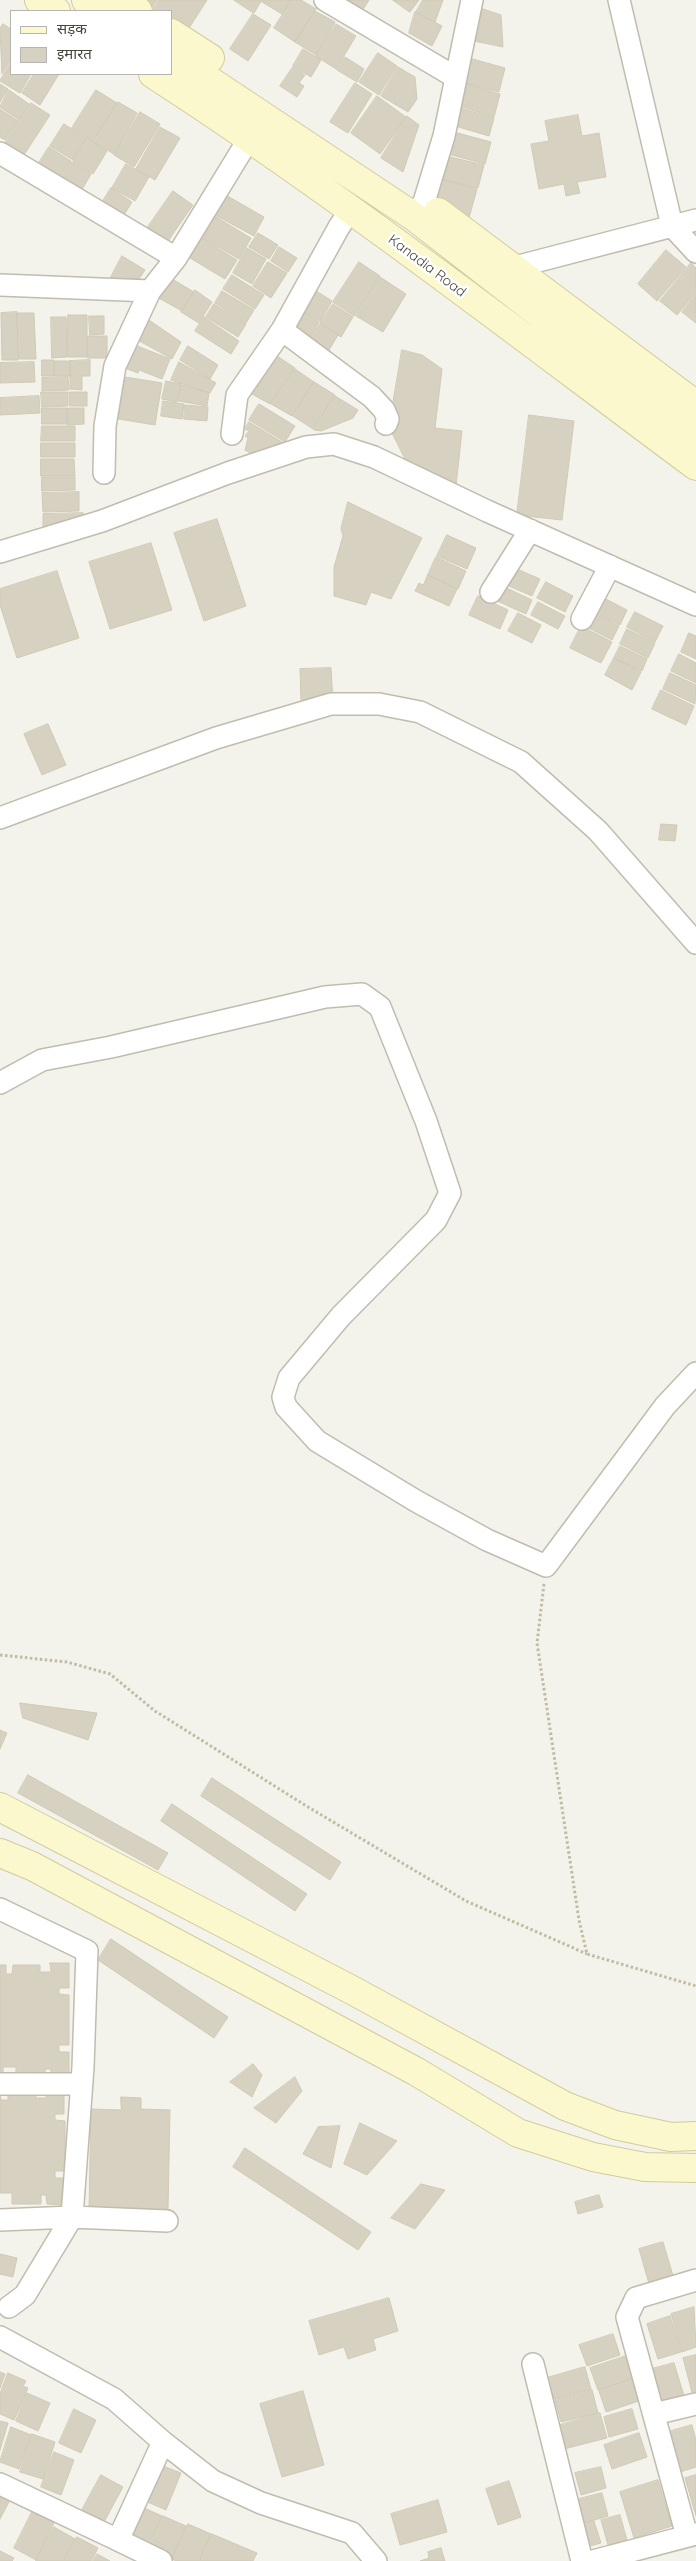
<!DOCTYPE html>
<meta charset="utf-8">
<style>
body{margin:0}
#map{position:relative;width:696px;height:2561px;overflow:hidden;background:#f4f3eb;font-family:Quicksand,"Noto Sans Devanagari",sans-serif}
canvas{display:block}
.legend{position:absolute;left:10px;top:10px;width:162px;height:65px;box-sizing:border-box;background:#fff;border:1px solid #b6b5b0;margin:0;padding:6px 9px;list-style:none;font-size:15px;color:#484539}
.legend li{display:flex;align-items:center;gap:10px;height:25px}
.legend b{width:25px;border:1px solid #b6b5b0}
</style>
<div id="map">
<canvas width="696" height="2561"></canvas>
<ul class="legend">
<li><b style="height:6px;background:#fcf8cd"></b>सड़क</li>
<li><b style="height:14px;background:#d6d1c1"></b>इमारत</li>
</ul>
</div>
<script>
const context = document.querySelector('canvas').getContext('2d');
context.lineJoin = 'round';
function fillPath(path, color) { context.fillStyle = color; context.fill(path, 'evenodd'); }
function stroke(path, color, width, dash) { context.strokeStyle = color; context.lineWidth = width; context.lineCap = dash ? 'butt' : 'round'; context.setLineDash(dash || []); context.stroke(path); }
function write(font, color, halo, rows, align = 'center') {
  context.font = font + ' Quicksand,sans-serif'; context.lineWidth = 5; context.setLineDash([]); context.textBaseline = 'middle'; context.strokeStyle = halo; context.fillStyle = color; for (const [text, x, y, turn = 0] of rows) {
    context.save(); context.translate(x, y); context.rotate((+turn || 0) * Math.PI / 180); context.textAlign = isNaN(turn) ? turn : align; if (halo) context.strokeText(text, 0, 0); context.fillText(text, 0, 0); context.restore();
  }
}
const building = new Path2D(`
 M128,0H157L150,11Z
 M159,0H207L184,36L171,28V11H152Z
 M234,0H262L254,13Z
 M263,0H291L282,14L262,2Z
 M292,0H301L316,9L295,42L274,28Z
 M342,0H369L358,17Z
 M393,0H419L410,12Z
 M423,0H443L435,22L416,12Z
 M480,8L501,15L503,47L474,41Z
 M315,11L335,22L316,55L295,42Z
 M415,12L442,26L432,46L409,33Z
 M253,14L271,25L248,61L230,49Z
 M3,24L11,29V59L2,74L0,29Z
 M336,24L356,36L336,69L316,56Z
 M303,49L321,60L311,77L293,66Z
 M378,53L397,66L379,95L359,82Z
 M345,57L364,69L357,82L337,70Z
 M469,58L505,68L499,92L462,82Z
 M11,62V74H31L20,93L0,81Z
 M293,67L305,75L299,83L304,86L297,97L280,86Z
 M398,67L415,77L417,99L408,112L381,96Z
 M34,74H59L40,105L22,93Z
 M355,83L372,94L348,133L330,122Z
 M0,84L8,89L0,102Z
 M467,84L500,94L494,117L459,106Z
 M9,90L29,104L19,120L0,107Z
 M96,90L117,103L93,141L72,128Z
 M377,96L406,117L380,154L351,133Z
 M118,102L137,113L114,154L94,142Z
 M31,103L50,115L24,155L5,143Z
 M460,108L494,118L489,136L455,126Z
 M0,109L18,121L5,140L0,137Z
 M140,112L160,124L134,167L114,155Z
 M578,115L582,136L599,133L606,177L577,182L580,193L566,196L564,184L539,189L531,144L549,141L545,121Z
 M407,116L419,125L403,172L381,158Z
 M64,124L86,138L73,160L50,146Z
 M160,127L180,138L155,180L136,169Z
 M454,132L491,142L485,164L448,154Z
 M87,138L107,151L93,174L73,162Z
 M49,147L71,161L58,179L37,166Z
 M446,156L484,165L478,188L441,179Z
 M71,162L91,174L80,193L59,181Z
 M126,164L149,177L135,201L112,188Z
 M440,179L477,189L469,218L437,198Z
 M111,188L132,202L121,220L100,206Z
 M173,191L193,205L168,241L148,227Z
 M224,194L264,217L254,236L213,214Z
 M211,214L251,238L239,259L199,236Z
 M258,233L278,245L269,259L249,247Z
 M196,235L237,260L225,279L185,255Z
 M279,247L297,258L288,272L271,261Z
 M247,248L266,259L252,284L233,273Z
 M666,250L686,267L657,301L638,284Z
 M122,256L145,270L135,285L108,283Z
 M268,262L287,273L271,298L253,286Z
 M359,262L380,276L354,316L333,302Z
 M691,263L696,268V292L677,315L660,301Z
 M232,275L264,295L255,309L223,289Z
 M167,276L194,292L182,311L155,296Z
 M380,277L406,294L383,332L356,316Z
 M313,289L332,301L320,321L301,310Z
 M195,290L212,302L199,323L181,312Z
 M222,291L254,310L246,323L215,303Z
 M696,294V323L682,312Z
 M214,304L246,324L238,337L206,317Z
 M333,304L353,317L341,337L320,323Z
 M300,310L319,322L309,339L290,327Z
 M17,312L18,360H2L1,313Z
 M17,313H34L36,359H19Z
 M68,315H87V357H68Z
 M89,316H104V334L90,335Z
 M51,317H66L67,357L52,358Z
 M204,317L239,341L231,354L195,331Z
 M146,318L181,342L172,359L134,338Z
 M320,324L338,335L328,352L309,340Z
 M88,336H107V358H88Z
 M130,343L170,359L162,379L139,370L138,373L122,367Z
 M188,346L218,365L210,379L180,360Z
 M402,350L422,355L442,369L435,428L462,431L456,486L412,473L389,427Z
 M277,356L295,368L270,404L252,394Z
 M42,360H54V376H42Z
 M90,360V376H82V390L70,389V361Z
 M55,361H70V376H55Z
 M34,362L35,382L0,383V363Z
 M179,362L216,383L210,393L171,380Z
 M295,369L314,382L292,416L271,404Z
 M119,376L162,383L155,425L112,418Z
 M68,377L69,390L42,391V378Z
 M166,381L181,384L177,402L162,399Z
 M314,382L335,395L313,429L293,416Z
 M182,385L209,393L207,406L178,401Z
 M41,392H68V406L42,407Z
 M70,392H87V406H70Z
 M39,396L40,413L0,415V398Z
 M335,396L358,410L353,418L321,431L314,430Z
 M163,401L184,404L182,419L161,416Z
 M259,404L295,426L285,442L249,420Z
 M185,405L208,407L207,421L184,419Z
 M42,408H67V424H42Z
 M68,408H84V424L68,425Z
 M529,415L574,421L562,520L517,515Z
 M249,422L282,442L278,448L272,444L268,451L264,449L261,454L256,452L254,455L245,450L248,438L245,436L249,431L245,429Z
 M42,426H75V441H41Z
 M41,443H75V457H41Z
 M41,459H74L75,476H41Z
 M42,477H75V490L42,491Z
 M79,492V511L43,512L42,493Z
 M348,502L422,538L391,599L371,592L366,605L334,596V567L343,536L341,529Z
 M83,513L84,519L43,530V514Z
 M217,519L246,606L204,621L174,533Z
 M447,535L476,548L467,569L437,556Z
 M151,543L172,610L110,629L89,562Z
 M436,557L466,571L458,589L428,575Z
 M510,566L540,579L532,596L502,583Z
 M57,571L79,638L17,658L0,605V589Z
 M428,575L457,589L449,606L415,591L419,583L423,585Z
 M546,582L573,596L565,612L537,598Z
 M502,586L532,600L526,614L495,600Z
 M478,596L508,610L500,629L469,615Z
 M600,596L627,610L620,625L592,611Z
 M538,602L565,616L558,629L531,615Z
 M590,611L619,626L612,640L583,625Z
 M635,612L663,626L655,642L627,627Z
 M518,613L541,625L532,643L508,631Z
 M581,626L612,642L601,663L570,648Z
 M627,629L655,643L648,658L620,644Z
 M689,633L696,636V659L681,652Z
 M620,646L647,659L642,671L614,658Z
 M679,654L696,663V683L671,671Z
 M614,658L641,672L632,690L605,675Z
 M331,668L333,701L301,702L300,669Z
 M670,673L696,685L695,704L663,689Z
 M661,690L694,706L686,725L652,709Z
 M48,724L66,765L42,775L24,734Z
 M661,824L677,825L675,841L659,840Z
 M20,1703L97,1713L88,1740L23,1718Z
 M0,1730L7,1733L0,1749Z
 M28,1775L168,1853L158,1870L18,1793Z
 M212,1778L341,1862L330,1880L201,1796Z
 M172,1804L307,1894L295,1911L161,1821Z
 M111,1939L228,2017L214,2038L98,1960Z
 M50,1963H69V1988H59V1994L69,1995V2045H59V2052H69V2079L51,2078V2069H45V2078H16V2067H3V2076H0V1965H6V1974H12L13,1965H40V1972H51Z
 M253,2064L262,2075L252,2097L230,2082Z
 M295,2077L302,2091L276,2123L254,2108Z
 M46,2089H64V2114H55V2120L65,2121V2171H55V2178H65L64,2205L47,2204L46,2195H41V2204H12V2193H0V2091L1,2100H8V2091H36V2098H46Z
 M121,2097L141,2098V2109L170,2110L168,2209L89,2208L91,2109L121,2110Z
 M360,2123L397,2141L367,2175L344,2164Z
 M340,2126L331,2168L303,2154L318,2127Z
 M245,2148L371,2232L358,2250L233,2167Z
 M421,2184L445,2190L415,2229L391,2218Z
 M599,2195L603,2207L578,2214L575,2202Z
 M663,2242L674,2279L650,2287L639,2249Z
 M0,2254L17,2258L13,2277L0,2274Z
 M389,2298L398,2331L373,2339L376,2350L348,2359L344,2347L319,2355L309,2321Z
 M694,2307L696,2347L682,2352L671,2314Z
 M670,2316L681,2352L658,2359L647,2324Z
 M613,2334L620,2355L587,2366L579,2345Z
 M629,2355L637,2377L598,2390L590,2368Z
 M696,2355V2400H694L683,2358Z
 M674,2363L685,2399L663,2406L652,2369Z
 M585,2367L591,2389L549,2400L543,2379Z
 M0,2372L5,2374L0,2388Z
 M8,2373L26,2381L23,2386L28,2388L14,2420L0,2414V2394Z
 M638,2377L645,2399L606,2412L599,2391Z
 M592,2390L598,2413L561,2422L555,2400Z
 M303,2391L324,2465L282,2477L260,2404Z
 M27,2393L50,2403L38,2431L16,2421Z
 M74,2409L96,2420L81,2453L59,2443Z
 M632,2409L638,2429L609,2437L604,2417Z
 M600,2413L607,2438L564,2449L557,2426Z
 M0,2421L8,2423L0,2450Z
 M692,2425L696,2440V2467L680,2472L668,2432Z
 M11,2427L31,2435L19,2469L0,2462Z
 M639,2433L647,2457L612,2469L604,2445Z
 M32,2434L55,2442L43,2479L20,2472Z
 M54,2452L74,2460L61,2495L41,2487Z
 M158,2464L181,2473L166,2510L143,2500Z
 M601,2467L606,2488L581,2495L575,2473Z
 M101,2475L123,2487L104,2522L82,2510Z
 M696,2475V2516L685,2478Z
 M658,2480L672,2526L634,2538L620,2492Z
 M509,2481L521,2517L498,2525L486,2489Z
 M602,2493L608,2516L581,2524L575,2500Z
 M0,2497L9,2502L0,2519Z
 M438,2500L447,2532L400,2545L391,2514Z
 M140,2506L162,2516L146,2551L124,2541Z
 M32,2512L54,2523L36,2560L14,2548Z
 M620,2515L627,2540L608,2545L601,2520Z
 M163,2516L186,2526L171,2561L148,2551Z
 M594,2521L601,2543L586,2547L580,2525Z
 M188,2524L211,2534L199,2561H176L172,2559Z
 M54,2527L75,2539L63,2561H36Z
 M212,2534L257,2553L253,2561H200Z
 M77,2537L98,2548L91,2561H64Z
 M441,2548L445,2561H420L429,2558L428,2552Z
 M0,2551L14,2558L12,2561H0Z
 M97,2554L110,2561H93Z`);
const path = new Path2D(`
 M544,1584L537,1643L579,1920L587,1954L696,1986
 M0,1655L67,1662L110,1674L155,1711L308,1807L466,1901L587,1954`);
const street = new Path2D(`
 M325,0L455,77
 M619,0L672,226L696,252
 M0,153L176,258
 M413,216L424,202L444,136L472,0
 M503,275L515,267L696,220
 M0,285L150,291L176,258L250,137L259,127
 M282,330L372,397L384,410L388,419L386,424
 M232,434L237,395L282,330L339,227L351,209
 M104,473L105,426L115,366L150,291
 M0,552L102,521L228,473L306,447L334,444L374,457L487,511L696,605
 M491,592L530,530
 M582,619L610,566
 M0,818L216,738L331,704H379L420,712L521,762L598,831L696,943
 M0,1083L42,1060L111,1047L325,997L362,994L380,1007L426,1121L450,1193L436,1220L341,1316L289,1378L283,1397L286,1407L317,1441L416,1501L487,1540L546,1566L665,1406L696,1373
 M0,1909L87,1951L83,2067L72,2217L25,2295L9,2307
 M0,2084H81
 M0,2220L72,2217L167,2221
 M0,2337L114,2399L163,2442L118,2540L161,2561
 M533,2364L582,2561
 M654,2414L696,2404
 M163,2442L213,2481L261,2503L352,2533L376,2561
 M0,2484L118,2540
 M687,2536L627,2317L636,2298L696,2280
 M593,2561L696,2534`);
const secondary = new Path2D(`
 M39,0L56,11
 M86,0L103,11
 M120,0L138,11
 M171,33L210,58
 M171,55L413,216L696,435
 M153,74C340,195 517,333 696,466
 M438,212L696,405
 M0,1807L350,1989L565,2106L615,2125L671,2137L696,2136
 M0,1853L32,1866L417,2072L518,2133L593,2157L645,2167L696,2168`);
const streetNames = [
 ["Kanadia Road",427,266,37]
];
fillPath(building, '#d6d1c1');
stroke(building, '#d0cab4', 1);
stroke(street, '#c0bcae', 24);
stroke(secondary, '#d1cc9d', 30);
stroke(path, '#c1bba0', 3, [2.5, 2.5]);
stroke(street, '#fff', 21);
stroke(secondary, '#fcf8cd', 28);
write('14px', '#484539', '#fff', streetNames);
</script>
